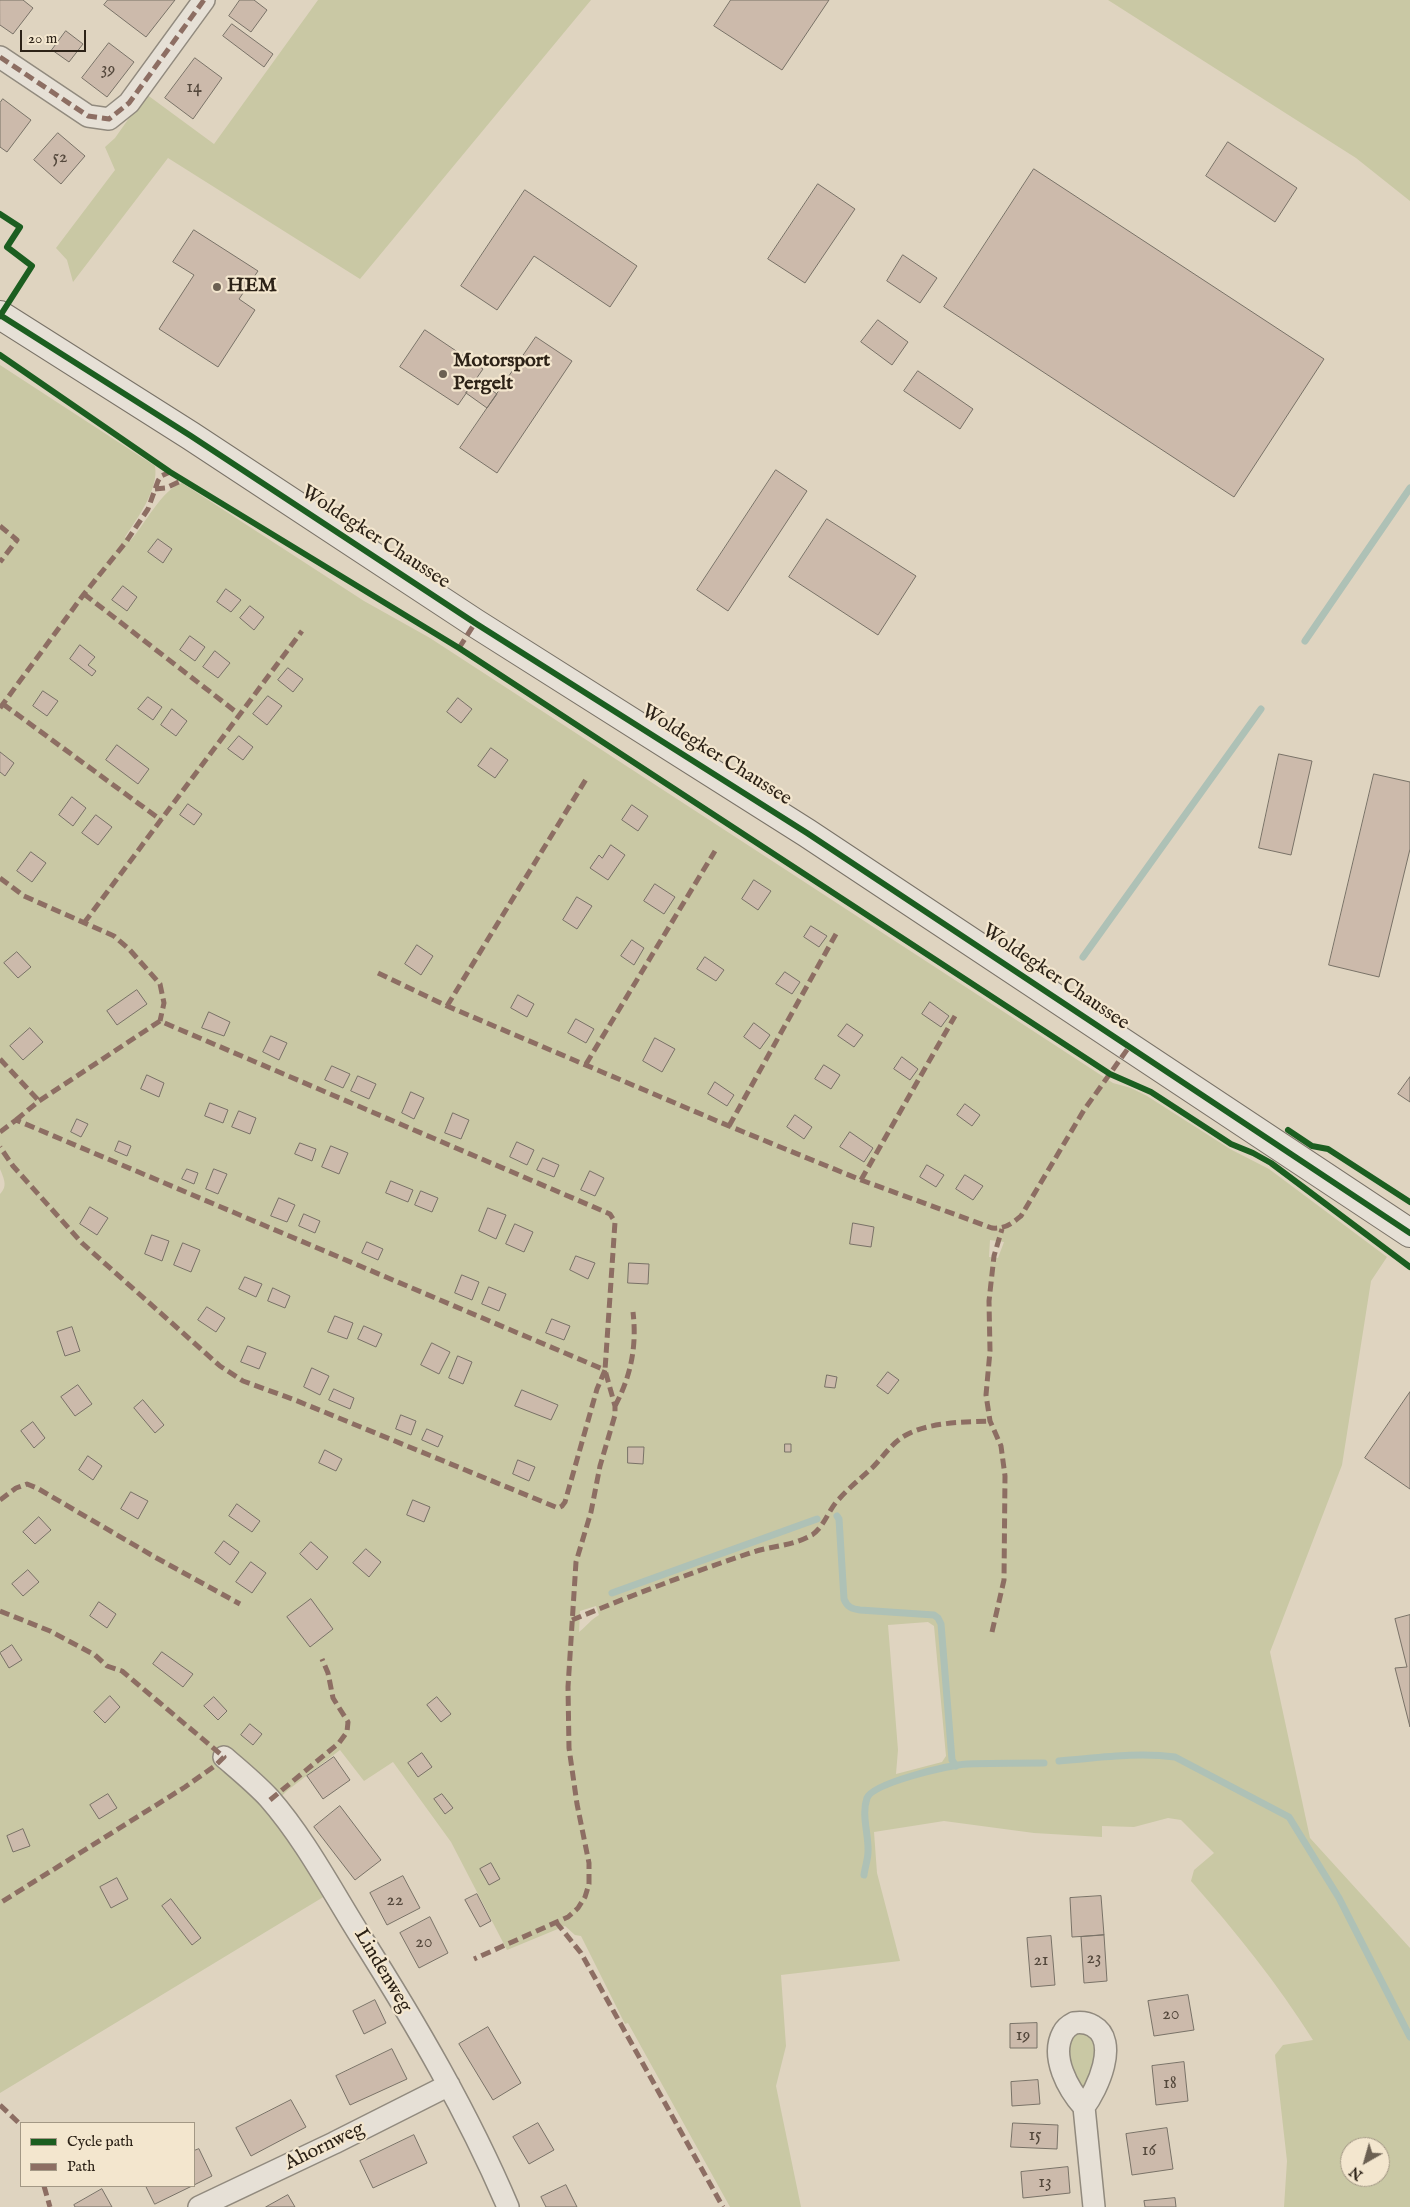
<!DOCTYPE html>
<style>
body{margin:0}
#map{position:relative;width:1410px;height:2207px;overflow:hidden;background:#dfd4c0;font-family:"IM FELL English",serif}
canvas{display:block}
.legend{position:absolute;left:20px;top:2122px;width:175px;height:65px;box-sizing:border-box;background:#f3e6ce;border:1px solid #a39885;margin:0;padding:6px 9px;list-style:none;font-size:15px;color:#2c2217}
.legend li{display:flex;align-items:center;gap:10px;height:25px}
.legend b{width:25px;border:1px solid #a39885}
.north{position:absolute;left:1340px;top:2137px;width:50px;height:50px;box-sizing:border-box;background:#f3e6ce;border:1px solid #a39885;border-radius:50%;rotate:218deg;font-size:14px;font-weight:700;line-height:20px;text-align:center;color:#2c2217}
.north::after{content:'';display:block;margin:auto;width:18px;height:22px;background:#6b6052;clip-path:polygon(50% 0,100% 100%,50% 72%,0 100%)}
.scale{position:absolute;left:20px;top:30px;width:66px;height:22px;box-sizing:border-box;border:2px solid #2c2217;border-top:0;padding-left:6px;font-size:15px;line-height:18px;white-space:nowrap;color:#2c2217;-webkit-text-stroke:4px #f3e6ce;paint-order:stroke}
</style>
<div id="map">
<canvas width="1410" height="2207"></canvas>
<ul class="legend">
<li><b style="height:6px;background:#1b5e20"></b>Cycle path</li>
<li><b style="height:6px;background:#8d6e63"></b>Path</li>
</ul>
<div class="north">N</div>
<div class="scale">20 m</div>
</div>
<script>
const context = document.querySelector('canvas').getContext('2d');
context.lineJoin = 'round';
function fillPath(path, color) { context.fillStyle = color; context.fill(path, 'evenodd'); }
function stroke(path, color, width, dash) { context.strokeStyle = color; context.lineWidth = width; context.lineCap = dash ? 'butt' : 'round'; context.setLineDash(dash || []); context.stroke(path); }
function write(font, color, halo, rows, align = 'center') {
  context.font = font + ' "IM FELL English",serif'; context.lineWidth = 4.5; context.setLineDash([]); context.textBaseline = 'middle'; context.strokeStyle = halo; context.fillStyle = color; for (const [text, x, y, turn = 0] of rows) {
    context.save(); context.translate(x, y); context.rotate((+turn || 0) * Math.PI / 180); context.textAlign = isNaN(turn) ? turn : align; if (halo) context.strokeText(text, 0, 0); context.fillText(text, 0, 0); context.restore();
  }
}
const green = new Path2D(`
 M318,0H591L360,279L168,158L73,282L67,260L56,248L115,170L105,147L115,138L146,94L214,144Z
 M1108,0H1410V201L1356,158Z
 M0,365L155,466C159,489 137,519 125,537L130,541C144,526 162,489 182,483L364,601L430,638L1113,1083L1131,1088L1147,1096L1230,1149L1269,1169L1387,1257L1371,1281L1342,1465L1270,1652L1310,1838L1410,1948V2207H1284L1287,2161L1275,2055L1283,2045L1313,2040C1277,1983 1236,1932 1191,1881L1194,1870L1214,1853L1181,1820L1168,1818L1134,1827L1102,1826V1837L1034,1833L944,1821L874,1832L877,1873L900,1961L781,1975L786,2046L776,2086L801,2207H730L628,2023L625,2024L581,1936L575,1935L565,1926L507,1950L451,1842L393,1762L364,1781L340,1750L288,1790L267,1810L325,1896L0,2093V1194C8,1186 4,1179 0,1169ZM990,1240L1004,1242L998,1258L989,1257ZM596,1606L599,1615C590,1620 587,1626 579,1632L580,1611ZM928,1622L934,1626L946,1756L942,1762L896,1774L898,1750L888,1625ZM1350,2147H1380V2177H1350Z
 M1077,2033L1090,2036L1099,2050L1086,2093L1071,2069L1068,2043Z`);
const stream = new Path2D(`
 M1305,641L1410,488
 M1083,957L1261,709
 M837,1516L839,1519L844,1599C847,1607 852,1609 860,1610L934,1615L938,1618L941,1624L952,1760L956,1766
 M612,1593L817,1519
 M1059,1761C1098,1758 1136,1752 1175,1757L1289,1817L1339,1898L1410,2037
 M864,1875C865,1867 868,1859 868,1852C869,1835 861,1815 867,1798C873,1783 949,1765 967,1764C992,1763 1018,1763 1044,1763`);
const building = new Path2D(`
 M0,0H23L33,8L13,34L0,25Z
 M108,0H175L146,37L104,5Z
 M240,0H254L267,10L251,32L229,16Z
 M731,0H829L782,70L714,26Z
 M232,24L273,54L264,67L223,36Z
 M66,31L83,44L69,62L52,50Z
 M109,43L134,62L107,97L82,78Z
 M195,58L222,78L193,119L165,98Z
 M3,99L31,120L7,152L0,147V103Z
 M58,133L85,156L61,184L34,160Z
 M1228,142L1297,188L1275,222L1206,176Z
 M1034,169L1324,359L1234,497L944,307Z
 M818,184L855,209L805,283L768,259Z
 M525,190L637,266L610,307L534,256L497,310L461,286Z
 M194,230L258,271L239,299L255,310L218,367L159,329L194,275L173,262Z
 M903,255L937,278L920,303L887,281Z
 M878,320L908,342L892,365L861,342Z
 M425,330L483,369L458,405L400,367Z
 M536,337L572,361L497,473L460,448Z
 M918,371L973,409L960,429L904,391Z
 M476,379L497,394L487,408L466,393Z
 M776,470L807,491L728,611L697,590Z
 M827,519L916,576L878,635L789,577Z
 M158,539L172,549L163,563L148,552Z
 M123,586L137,597L127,611L112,600Z
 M226,589L241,600L231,612L217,602Z
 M250,606L264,617L254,630L240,618Z
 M190,636L205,647L195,661L180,650Z
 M80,645L95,657L88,665L96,671L92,676L70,659Z
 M215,651L230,663L218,678L203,667Z
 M288,668L303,679L293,692L278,680Z
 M43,691L58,701L47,716L33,706Z
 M268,696L282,706L267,725L253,714Z
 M148,697L162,707L153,720L138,709Z
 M458,698L472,709L461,723L447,712Z
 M172,709L187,721L176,736L161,725Z
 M239,736L253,747L243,760L228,749Z
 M117,745L149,769L138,784L106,760Z
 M491,748L508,760L495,778L478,766Z
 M0,752L14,763L5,776L0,772Z
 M1279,754L1312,761L1291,855L1259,848Z
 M1374,774L1410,782V849L1379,977L1329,965Z
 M72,797L86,808L73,826L59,815Z
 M188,804L202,814L194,825L180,815Z
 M632,805L648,816L638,831L622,820Z
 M96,815L112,827L98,845L82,833Z
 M611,845L625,855L608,880L590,868L599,855L602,858Z
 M31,852L46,863L32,882L17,871Z
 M754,880L771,891L758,910L742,899Z
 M655,884L675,897L664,914L644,901Z
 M577,897L592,906L577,929L563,920Z
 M811,926L827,936L819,947L804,937Z
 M632,940L644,948L634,965L621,956Z
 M417,945L433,956L421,975L405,964Z
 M17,952L31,967L18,978L4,963Z
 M705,957L724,970L716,981L697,969Z
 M785,972L800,982L792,994L776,984Z
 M137,990L147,1004L117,1025L107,1011Z
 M518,995L534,1004L527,1017L511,1008Z
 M930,1002L949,1016L941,1027L922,1014Z
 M209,1012L230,1022L224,1036L202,1028Z
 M576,1019L594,1029L586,1043L568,1033Z
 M754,1023L770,1035L760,1049L744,1037Z
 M847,1024L863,1035L854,1047L838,1036Z
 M30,1028L43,1042L23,1060L10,1046Z
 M271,1036L287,1043L279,1060L263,1052Z
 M655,1038L675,1049L662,1072L643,1061Z
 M902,1057L918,1069L910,1080L894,1069Z
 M824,1065L840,1075L831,1089L815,1079Z
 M332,1066L350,1074L343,1088L325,1080Z
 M147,1075L164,1083L159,1097L141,1089Z
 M358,1076L376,1084L369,1099L351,1091Z
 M1410,1077V1102L1398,1094Z
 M715,1082L734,1095L727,1106L708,1094Z
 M411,1092L424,1098L414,1119L402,1113Z
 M210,1103L228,1110L223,1123L205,1116Z
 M965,1104L980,1115L972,1126L957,1115Z
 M239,1111L256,1118L250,1134L232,1127Z
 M453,1113L469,1120L461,1139L445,1133Z
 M795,1115L812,1127L804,1139L787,1127Z
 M77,1119L88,1124L81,1137L71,1132Z
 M850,1132L873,1148L864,1162L840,1147Z
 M119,1141L131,1146L127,1156L115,1151Z
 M517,1142L534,1150L527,1165L510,1157Z
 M300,1143L316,1149L312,1161L295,1154Z
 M331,1146L348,1153L339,1174L322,1167Z
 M543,1158L559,1165L554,1177L537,1170Z
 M927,1165L944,1175L936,1187L920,1177Z
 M187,1169L198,1173L194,1184L182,1179Z
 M214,1169L227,1174L218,1194L206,1189Z
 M590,1171L604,1178L595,1196L581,1190Z
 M965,1175L983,1186L973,1200L956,1189Z
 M391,1181L413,1190L408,1202L386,1193Z
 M421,1191L438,1198L432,1212L415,1205Z
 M279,1198L295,1205L287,1222L271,1216Z
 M90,1207L108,1218L97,1235L80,1224Z
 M488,1208L506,1215L496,1239L479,1231Z
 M304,1214L320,1221L315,1233L299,1226Z
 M853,1223L874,1227L871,1247L850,1244Z
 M515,1224L533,1232L524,1252L506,1244Z
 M152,1235L169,1241L162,1261L145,1254Z
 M367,1242L383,1249L378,1260L362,1253Z
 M183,1243L200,1250L191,1272L174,1265Z
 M576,1256L595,1263L588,1279L570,1270Z
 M629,1263L649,1264L648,1284L628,1283Z
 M462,1275L479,1282L472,1300L455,1293Z
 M245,1277L262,1284L256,1297L239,1289Z
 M489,1287L506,1294L499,1311L482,1304Z
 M273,1288L290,1296L285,1308L268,1301Z
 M207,1307L225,1318L216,1332L198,1320Z
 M335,1316L353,1323L347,1339L328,1332Z
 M552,1319L570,1326L564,1340L546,1333Z
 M364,1326L382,1334L376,1347L358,1339Z
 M72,1327L80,1351L65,1356L57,1332Z
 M432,1343L450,1352L439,1374L421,1365Z
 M248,1346L266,1353L259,1369L241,1362Z
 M458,1356L472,1362L463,1384L449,1378Z
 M312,1368L329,1376L320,1395L304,1387Z
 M888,1372L899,1380L888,1394L877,1386Z
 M827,1375L837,1377L835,1388L825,1387Z
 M78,1385L92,1404L75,1416L61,1397Z
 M334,1389L354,1398L350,1409L329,1400Z
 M522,1390L558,1405L551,1420L515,1406Z
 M1410,1392V1489L1365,1458Z
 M143,1400L164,1425L155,1433L134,1408Z
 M401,1415L416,1421L411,1435L396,1429Z
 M33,1422L45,1438L34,1448L21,1431Z
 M427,1429L443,1436L438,1447L422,1440Z
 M785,1444H791V1452H785Z
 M628,1447H644L643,1464L628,1463Z
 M325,1450L342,1459L336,1471L319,1463Z
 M88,1456L102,1466L93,1480L79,1470Z
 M518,1460L535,1467L529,1481L513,1474Z
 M131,1492L148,1501L138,1519L121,1509Z
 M413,1500L430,1507L424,1522L407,1515Z
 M237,1504L260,1521L252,1532L229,1516Z
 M39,1517L51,1530L35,1544L23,1532Z
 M224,1541L239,1552L230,1565L215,1553Z
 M311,1542L328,1557L317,1570L300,1554Z
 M366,1549L381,1562L369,1577L353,1563Z
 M251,1562L266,1573L252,1593L236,1582Z
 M28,1570L39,1582L23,1596L12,1584Z
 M311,1599L333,1629L310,1647L287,1617Z
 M99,1602L116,1614L107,1628L90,1616Z
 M1410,1615V1727L1395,1668L1407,1667L1395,1619Z
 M12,1645L22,1660L9,1668L0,1653Z
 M162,1652L193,1674L183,1687L153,1664Z
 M110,1696L120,1707L105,1723L94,1712Z
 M214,1697L227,1711L218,1720L204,1706Z
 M437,1697L451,1714L441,1722L427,1705Z
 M250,1724L262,1734L253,1745L241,1735Z
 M422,1753L432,1767L418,1777L408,1763Z
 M334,1757L350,1780L323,1799L307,1776Z
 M108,1794L117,1808L99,1819L90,1805Z
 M442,1794L453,1808L445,1814L434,1799Z
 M340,1806L381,1860L355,1880L314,1827Z
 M23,1829L30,1846L13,1852L7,1836Z
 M491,1863L500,1879L489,1885L480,1869Z
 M403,1876L420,1908L387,1925L370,1893Z
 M117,1878L128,1899L111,1908L100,1887Z
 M477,1894L491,1921L480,1927L465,1900Z
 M1101,1896L1104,1935L1072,1937L1070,1898Z
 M171,1899L201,1938L192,1945L162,1906Z
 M430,1917L448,1953L419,1968L400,1933Z
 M1104,1935L1107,1981L1084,1983L1081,1937Z
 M1051,1936L1055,1985L1031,1987L1027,1938Z
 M1188,1995L1194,2030L1154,2036L1148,2001Z
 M375,2000L386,2023L364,2034L353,2011Z
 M1037,2023V2048H1010V2024Z
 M488,2027L521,2083L493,2100L459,2044Z
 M392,2049L407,2079L350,2105L336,2076Z
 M1184,2062L1188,2101L1156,2105L1152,2066Z
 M1038,2080L1040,2104L1012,2106L1011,2082Z
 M291,2100L306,2127L251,2156L236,2128Z
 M538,2123L554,2150L529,2164L513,2137Z
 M1013,2123L1058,2125L1057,2149L1011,2147Z
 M1167,2128L1173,2169L1132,2175L1126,2134Z
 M414,2135L427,2163L373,2188L360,2161Z
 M199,2149L212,2176L194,2185V2151Z
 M1068,2167L1070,2193L1023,2198L1021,2172Z
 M566,2185L577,2207H546L541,2197Z
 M146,2186H192L155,2204Z
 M102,2189L112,2207H75L74,2205Z
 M288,2195L295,2207H266Z
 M1175,2198L1176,2207H1145L1144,2201Z`);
const minor = new Path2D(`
 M0,57L88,116L109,119L129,103L204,0
 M224,1757C239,1770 255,1783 269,1798C305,1839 332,1891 361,1937C416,2024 468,2113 508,2207
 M1084,2107C1068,2089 1050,2057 1063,2033C1065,2029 1070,2025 1074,2023C1081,2022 1088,2023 1093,2026C1120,2041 1097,2090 1084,2107L1094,2207
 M199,2207L334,2143L449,2085`);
const secondary = new Path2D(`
 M0,315L191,436L475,623L807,833L1410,1233`);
const quiet = new Path2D(`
 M0,57L88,116L109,119L129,103L204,0
 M155,489L166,488L183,480
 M0,526L17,540L0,562
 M84,594L240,715
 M459,648L475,623
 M3,704L161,820
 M0,708L84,594L126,542L148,509L158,481L161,476L170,472
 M0,878L24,896L114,936L129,949L160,984L164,1003L160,1021
 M84,923L302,631
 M378,973L447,1006L729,1126L861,1180L992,1228C1005,1229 1011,1224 1021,1216L1084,1110L1129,1047
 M447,1006L588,776
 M0,1059L39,1101
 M586,1064L715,851
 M16,1120L39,1101L160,1021L610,1214L615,1222L605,1370L615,1406V1415L600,1466L591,1512L576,1562L568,1687L569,1748L577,1804L589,1863V1884L585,1897L578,1908L568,1917L474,1959
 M729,1126L836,934
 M0,1132L16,1120L605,1370L597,1389L565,1502L562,1506L558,1508L295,1400L243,1381L220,1366L82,1243L13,1166L0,1147
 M861,1180L955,1016
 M615,1406C631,1376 637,1346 633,1312
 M0,1500L16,1488L27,1484L37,1488L153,1556L240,1604
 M0,1611L50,1631L95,1655L107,1666L122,1671L224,1757L216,1765L185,1787L0,1903
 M572,1620C630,1596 690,1573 750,1553C770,1546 793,1546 812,1535C825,1526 828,1510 839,1499C849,1488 861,1478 872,1468C884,1456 892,1442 908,1434C932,1422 964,1422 990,1421
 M992,1632L1004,1580L1005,1476L1001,1446L990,1421L986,1395L990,1351L989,1301L994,1256L1002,1229
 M270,1800L339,1743L347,1732L348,1722L333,1698L328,1673L322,1659
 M556,1922L581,1953L723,2207
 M0,2105L21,2125
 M44,2186L50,2207`);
const cycleway = new Path2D(`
 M0,214L20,227L7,247L32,266L0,316
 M0,315L191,436L475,623L807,833L1410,1233
 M0,355L170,472L459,648L1110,1074L1151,1092L1231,1144L1253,1153L1271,1163L1410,1267
 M1288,1130L1312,1146L1328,1149L1410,1202`);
const markers = [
 [217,287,5,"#6b6052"],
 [443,374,5,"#6b6052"]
];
const numberNames = [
 ["39",108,70],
 ["14",194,88],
 ["52",60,158],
 ["22",395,1901],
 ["20",424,1943],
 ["23",1094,1959],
 ["21",1041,1961],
 ["20",1171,2015],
 ["19",1023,2036],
 ["18",1170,2084],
 ["15",1035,2136],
 ["16",1149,2151],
 ["13",1045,2183]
];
const poiNames = [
 ["HEM",227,287],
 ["Motorsport",453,362],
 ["Pergelt",453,385]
];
const streetNames = [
 ["Woldegker Chaussee",375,538,33],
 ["Woldegker Chaussee",716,756,32],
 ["Woldegker Chaussee",1055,978,34],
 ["Lindenweg",382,1971,59],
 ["Ahornweg",325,2147,-26]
];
fillPath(green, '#c9c8a4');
stroke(stream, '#aec1b6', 7);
fillPath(building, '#ccbaab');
stroke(building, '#797267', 1);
stroke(minor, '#918a7e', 24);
stroke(secondary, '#797267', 30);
stroke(minor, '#e6e0d6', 21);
stroke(secondary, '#e6e0d6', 28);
stroke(quiet, '#8d6e63', 5, [10, 5]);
stroke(cycleway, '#1b5e20', 6);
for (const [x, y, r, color] of markers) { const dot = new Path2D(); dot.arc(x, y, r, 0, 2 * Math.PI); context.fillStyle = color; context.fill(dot); stroke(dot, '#f3e6ce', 2); }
write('18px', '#54483c', null, numberNames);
write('bold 20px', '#2c2217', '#f3e6ce', poiNames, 'left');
write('20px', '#2c2217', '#f3e6ce', streetNames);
</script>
